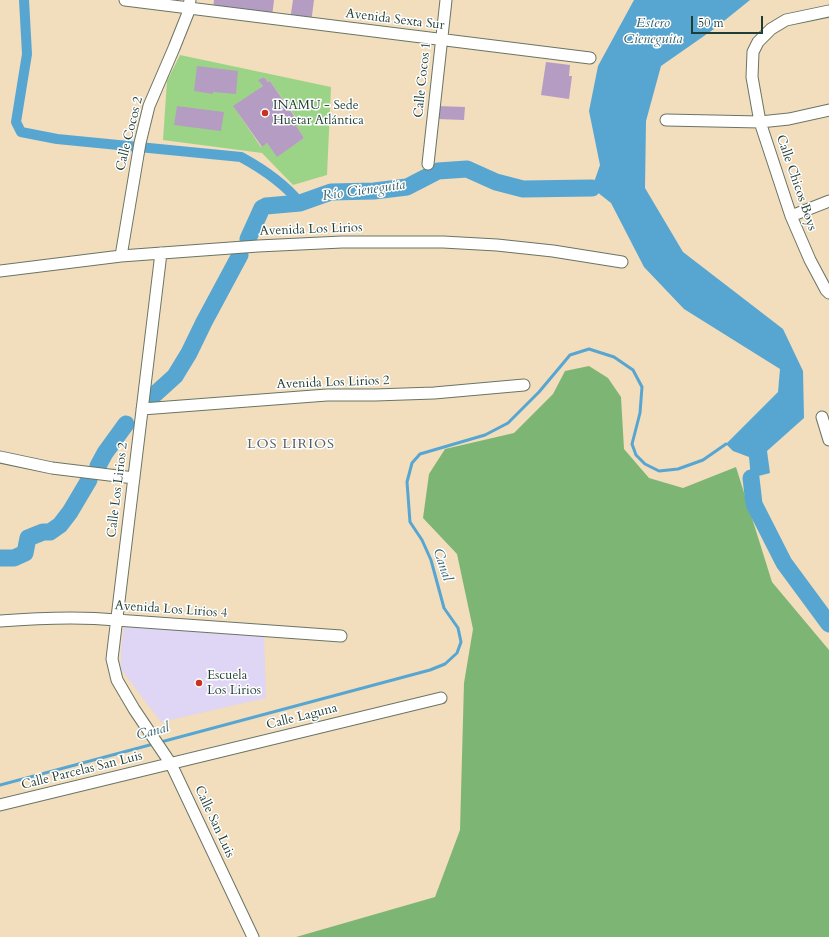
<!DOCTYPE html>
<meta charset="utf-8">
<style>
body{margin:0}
#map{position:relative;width:829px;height:937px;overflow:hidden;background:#f2ddbd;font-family:Cardo,serif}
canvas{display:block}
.scale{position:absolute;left:691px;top:16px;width:72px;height:18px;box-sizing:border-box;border:2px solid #1f3d34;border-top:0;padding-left:5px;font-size:12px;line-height:14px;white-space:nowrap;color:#1f3d34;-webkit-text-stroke:3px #fff;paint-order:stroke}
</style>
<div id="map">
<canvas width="829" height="937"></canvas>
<div class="scale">50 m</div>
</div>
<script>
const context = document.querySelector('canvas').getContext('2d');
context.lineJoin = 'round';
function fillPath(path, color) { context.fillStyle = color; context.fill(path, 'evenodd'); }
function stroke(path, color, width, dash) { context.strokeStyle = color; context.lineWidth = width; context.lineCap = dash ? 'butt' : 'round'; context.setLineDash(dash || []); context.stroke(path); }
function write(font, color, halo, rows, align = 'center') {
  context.font = font + ' Cardo,serif'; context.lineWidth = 3; context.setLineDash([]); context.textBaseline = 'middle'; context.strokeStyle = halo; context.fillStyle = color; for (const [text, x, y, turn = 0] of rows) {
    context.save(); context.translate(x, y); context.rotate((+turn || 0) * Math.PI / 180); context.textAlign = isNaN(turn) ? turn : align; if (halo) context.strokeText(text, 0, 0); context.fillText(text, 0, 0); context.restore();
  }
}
const built = new Path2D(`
 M124,627L264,635L266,698L161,722L121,669V650Z`);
const green = new Path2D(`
 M180,55L331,87L327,175L293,185L262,153L163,140L167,81ZM264,77L268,82L270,81L297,119L294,122L304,138L277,156L267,143L261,147L234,107L263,86L259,80Z`);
const forest = new Path2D(`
 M589,366L608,378L621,397L624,449L649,478L683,488L736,467L772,582L829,650V937H296L435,897L460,830L464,683L473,629L457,554L423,518L429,474L445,449L514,433L553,394L565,371Z`);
const water = new Path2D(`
 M634,0H750L714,29L661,66L646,121L645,188L683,252L783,329L803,371L804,418L767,451L770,473L751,478L749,457L733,451L726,444L778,392L780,369L684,309L644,267L611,203L592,188L600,165L589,111L598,66Z`);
const stream = new Path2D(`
 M0,785L430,670L445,664L457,653L461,642L458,628L444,608L431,560L422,540L410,522L407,482L412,463L420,454L485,435L508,423L539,392L570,355L589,349L614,357L633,370L642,387L640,413L632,444L636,455L645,464L659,471L678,469L703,460L726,444`);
const canal = new Path2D(`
 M24,0L27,54L16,122L21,132L57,139L241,157C263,169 284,183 300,203`);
const river = new Path2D(`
 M248,239L262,208L266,206L300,203L331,192L374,191L407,187L438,171L467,169L496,182L523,189L592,188
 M154,395L175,376L189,353L204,322L240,255
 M98,466L105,453L126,424
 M751,478L754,504L784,563L829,624
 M0,558H14L25,553L28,538L43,532H50L60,525L70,512L89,480`);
const building = new Path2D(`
 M214,0H274L272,17L213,10Z
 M293,0H314L311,23L290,20Z
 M546,62L570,65L569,76H572L569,99L541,95Z
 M197,66L238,71L236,94L213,92V94L194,91Z
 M264,77L268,82L270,81L297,120L294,122L304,138L277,157L267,143L262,147L233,106L263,86L258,80Z
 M177,106L224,112L221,131L174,125Z
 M437,106L465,107L464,120L437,119Z`);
const minor = new Path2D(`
 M125,0L590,58
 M829,11L786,20L771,29L758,42L753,52L752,77L760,122L791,216L810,260L826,290L829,293
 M666,120L760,122L789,119L829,110
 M428,164L446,0
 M791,216L829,201
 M161,253L112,659L117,680L134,709L171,764L253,937
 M121,256L140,143L149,106L174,48L188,13L190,0
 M0,271L121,256L258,246L342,242H443L497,245L553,251L622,262
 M142,409L327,395H375L434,393L524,385
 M822,417L829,440
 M0,457L52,468L134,478
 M0,621C39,618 77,616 116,620L341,636
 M0,805L441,698`);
const markers = [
 [265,113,4,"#c8321e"],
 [199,683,4,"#c8321e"]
];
const streetNames = [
 ["Avenida Sexta Sur",395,20,7],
 ["Calle Cocos 1",423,80,-84],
 ["Calle Cocos 2",130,134,-76],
 ["Calle Chicos Boys",796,183,71],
 ["Avenida Los Lirios",311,230,-2],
 ["Avenida Los Lirios 2",333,383,-2],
 ["Calle Los Lirios 2",118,490,-83],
 ["Avenida Los Lirios 4",171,610,4],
 ["Calle Laguna",302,717,-14],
 ["Calle Parcelas San Luis",82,771,-14],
 ["Calle San Luis",214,822,65]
];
const poiNames = [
 ["INAMU - Sede",273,106],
 ["Huetar Atlántica",273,121],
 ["Escuela",207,676],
 ["Los Lirios",207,691]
];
const waterNames = [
 ["Estero",653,24],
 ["Cieneguita",653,40],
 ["Río Cieneguita",364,191,-8],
 ["Canal",442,565,71],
 ["Canal",153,732,-15]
];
const neighbourhoodNames = [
 ["LOS LIRIOS",291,445]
];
fillPath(built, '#dfd5f5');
fillPath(green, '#9cd487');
fillPath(forest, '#7db674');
fillPath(water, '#57a6d1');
stroke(stream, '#57a6d1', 3);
stroke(canal, '#57a6d1', 10);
stroke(river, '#57a6d1', 17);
fillPath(building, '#b59cc3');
stroke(minor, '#697564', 13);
stroke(minor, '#fff', 11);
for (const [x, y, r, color] of markers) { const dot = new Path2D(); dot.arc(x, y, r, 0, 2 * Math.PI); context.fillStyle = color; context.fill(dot); stroke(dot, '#fff', 1.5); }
write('13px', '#1f3d34', '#fff', streetNames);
write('13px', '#1f3d34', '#fff', poiNames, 'left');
write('italic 14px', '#33626b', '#fff', waterNames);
context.letterSpacing = '1px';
write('14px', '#545e66', '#fff', neighbourhoodNames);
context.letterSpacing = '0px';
</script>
